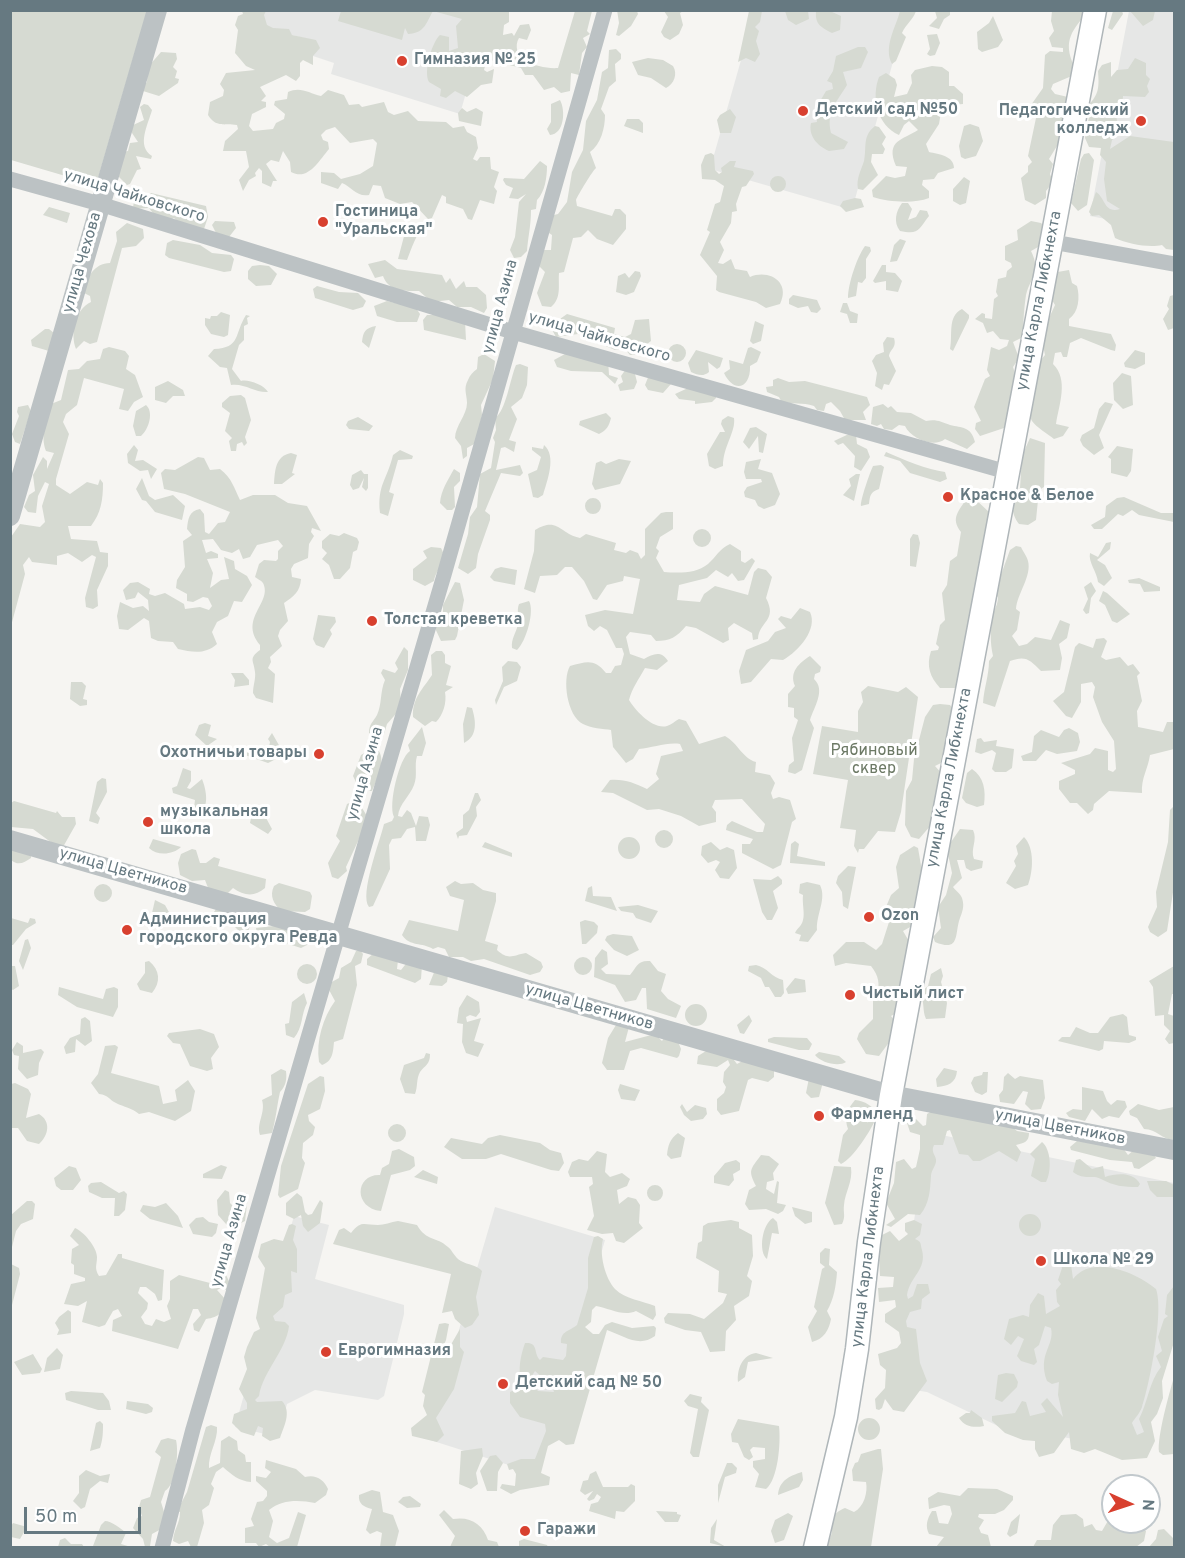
<!DOCTYPE html>
<meta charset="utf-8">
<style>
body{margin:0}
#map{position:relative;width:1185px;height:1558px;overflow:hidden;background:#f6f5f2;font-family:Overpass,sans-serif}
canvas{display:block}
.frame{position:absolute;inset:0;border:12px solid #667981;pointer-events:none}
.north{position:absolute;left:1101px;top:1474px;width:60px;height:60px;box-sizing:border-box;background:#fff;border:2px solid #c2c9cd;border-radius:50%;rotate:93deg;font-size:16px;font-weight:700;line-height:24px;text-align:center;color:#667981}
.north::after{content:'';display:block;margin:auto;width:21px;height:27px;background:#d8402f;clip-path:polygon(50% 0,100% 100%,50% 72%,0 100%)}
.scale{position:absolute;left:24px;top:1507px;width:117px;height:27px;box-sizing:border-box;border:3px solid #667981;border-top:0;padding-left:8px;font-size:18px;line-height:21px;white-space:nowrap;color:#667981;-webkit-text-stroke:4px #fff;paint-order:stroke}
</style>
<div id="map">
<canvas width="1185" height="1558"></canvas>
<div class="frame"></div>
<div class="north">N</div>
<div class="scale">50 m</div>
</div>
<script>
const context = document.querySelector('canvas').getContext('2d');
context.lineJoin = 'round';
function fillPath(path, color) { context.fillStyle = color; context.fill(path, 'evenodd'); }
function stroke(path, color, width, dash) { context.strokeStyle = color; context.lineWidth = width; context.lineCap = dash ? 'butt' : 'round'; context.setLineDash(dash || []); context.stroke(path); }
function write(font, color, halo, rows, align = 'center') {
  context.font = font + ' Overpass,sans-serif'; context.lineWidth = 6; context.setLineDash([]); context.textBaseline = 'middle'; context.strokeStyle = halo; context.fillStyle = color; for (const [text, x, y, turn = 0] of rows) {
    context.save(); context.translate(x, y); context.rotate((+turn || 0) * Math.PI / 180); context.textAlign = isNaN(turn) ? turn : align; if (halo) context.strokeText(text, 0, 0); context.fillText(text, 0, 0); context.restore();
  }
}
const built = new Path2D(`
 M256,11H489L460,114L331,74L334,63L313,56L316,42L252,23Z
 M755,11H907L852,210L710,169Z
 M1129,11H1174V232L1090,216Z
 M927,1132L1174,1183V1319L1144,1451L998,1426L927,1392L901,1388L902,1303Z
 M495,1207L605,1240L537,1474L427,1439Z
 M294,1216L329,1225L315,1279L404,1305V1314L384,1396L378,1400L315,1390L287,1404L278,1437L235,1427Z`);
const green = new Path2D(`
 M617,10L637,11L638,14L631,26L619,36L616,35L619,23Z
 M10,11H147L96,185L11,160Z
 M242,11H266L264,15L267,25L273,28L289,29L292,35L316,40L320,48L313,56V65L303,60L300,63V76L296,81L286,75L260,87L266,96L261,101L266,102V107L252,114L249,126L253,131L273,129L276,123L284,119L285,114L274,105L275,101L287,99L288,92C300,86 309,93 321,96L328,90L344,95L349,105L359,104L362,107L384,102L388,112L394,115L408,111L418,121L446,122L453,128L464,126L467,132L476,137L478,148L473,159L477,161L480,157H490L491,169L499,172L494,187L497,191L494,204L480,200L472,220L468,219L463,209L446,203V197L442,195L432,218L428,219L412,202L400,204L385,198L381,186L373,185L369,195C356,197 352,187 342,183L338,189L321,183V172L334,173L341,179L360,174L373,166L377,143L373,139L350,143L335,127L326,130L321,135L323,140L328,142L329,149C318,162 308,181 291,172L290,162L283,151L279,162L271,160L266,164L277,181H273L271,187L262,183V171L259,168L255,173L256,176L249,180L243,191L239,180L249,167L246,151H223L225,141L238,129L237,125C224,123 216,128 208,115L210,102L223,96L224,90L220,84L226,73L255,70L246,66L235,53L238,30L235,25L238,16L243,14Z
 M341,11H509V22L504,25L503,35L512,33L514,36L520,25L529,24L531,30L527,40L519,38C514,46 518,55 523,62C535,65 547,69 558,68L575,11H592L587,31L590,34L583,38L587,47L582,53L579,75L571,73L570,91L561,93L554,87L544,90L533,75H525L521,68L487,59L484,70L487,72L494,69L492,83L481,85L467,97L455,91L446,98L440,96L441,89L429,82C423,72 432,42 440,35L449,37V51L458,48L456,26L462,19L433,11C426,23 425,33 408,34L405,28L402,40L338,21Z
 M664,11H683L680,13L683,25L679,34L670,40L664,37L661,32L668,17Z
 M749,11H762L760,22L755,27L759,31L756,41L760,54L755,62L746,58L738,62Z
 M785,11H808L809,19L796,25L788,20Z
 M816,11H830L841,16L840,30L832,33C821,27 815,25 816,11Z
 M900,11H916C913,20 906,24 902,33L906,37L896,61L892,64C883,47 896,27 900,11Z
 M935,11H950V15L944,19L939,29L929,26L937,18Z
 M1052,11H1088C1073,30 1062,40 1074,66L1071,70L1074,75L1053,84L1051,89L1055,94L1068,97L1066,119L1060,123V129L1065,133L1049,159L1053,164L1050,174L1053,182L1046,191V198L1035,205L1025,200L1021,178L1028,172V166L1032,162L1028,156L1036,118L1031,105L1043,88L1045,55L1050,51L1063,52V48L1052,47L1049,38L1054,31L1051,21Z
 M1113,11H1122L1123,14L1112,30L1108,28Z
 M1130,11H1155L1153,20L1143,26Z
 M993,16L1003,40L998,47L982,52L978,49L977,32L989,23Z
 M937,34L940,43L935,55L930,56L927,54L930,49L927,35Z
 M858,47H865L868,52L861,68L843,72L847,85C837,102 826,111 831,133L848,142L844,149L829,151C817,146 808,135 811,123L817,122L816,108L826,91L833,89L832,83L827,81L833,71L836,56Z
 M616,49L621,54V59L615,64L616,81L609,87L601,109L605,115C605,128 601,144 590,152L596,168C593,170 578,195 576,200L577,206L612,216L615,209H620L626,215V229L613,245L597,239L588,230L581,237L573,238L564,272L559,273C558,285 562,298 551,307L542,306L537,293L545,272L538,265L544,250H551L552,235L549,233L546,217L558,214L567,202L572,172L583,150L586,121L597,100L602,72L608,68L609,50Z
 M161,52L176,53L177,59L173,67L177,71L175,78L179,79L178,83L159,96L143,91L142,87L147,82L148,67Z
 M648,58L663,60L673,66C678,74 674,84 666,88L651,78L638,75L632,62Z
 M1135,58L1146,63V75L1150,79L1147,86L1149,92L1145,97L1123,96L1122,109L1116,114L1119,134L1112,140L1110,149L1130,136L1174,142V250L1166,249L1162,245C1149,248 1128,244 1115,238L1111,225L1099,215L1092,216L1089,212L1096,192C1105,197 1104,214 1120,209L1107,201L1104,179L1106,162L1100,155L1101,148L1089,147L1085,138L1089,117L1087,106C1100,95 1099,85 1098,71L1102,65L1111,62V77L1117,70L1128,69Z
 M932,66L942,67L949,72V86H954L963,94V104L952,105V110L941,112L939,124L926,144L929,152C939,154 954,156 954,168L938,173L934,179L923,180L922,185L929,191V198C914,204 888,202 873,197L872,190L886,176L895,178L905,176L907,167L896,166C885,140 903,140 918,130L909,121L904,125L899,135C877,125 871,98 879,77L886,73L895,79L897,85L894,97L907,94L912,83L911,75L915,70Z
 M560,100C566,111 564,134 550,135L547,129L551,122V104Z
 M144,104L148,105L152,110C148,125 136,146 152,156L151,159L136,156L141,169L137,170L130,184L127,185L116,174L122,152L128,151L130,143L138,142L132,133L131,126L144,120L140,107Z
 M462,108L467,112L476,108L483,112L481,126L459,121L458,113Z
 M730,109L736,117L731,133H720L717,120L720,115Z
 M627,119H639L643,123V133L624,126Z
 M970,124L979,127L983,141L976,156L965,159L961,157L959,146L964,126Z
 M875,126L879,127L886,137L882,144L885,149L883,154H872L871,162L878,175L863,190L858,189C856,178 861,171 864,161C867,147 862,136 875,126Z
 M711,153L714,155L715,170L719,174L722,172L721,168L730,161H736L734,167L753,171L754,174L746,186L742,187L736,204L737,211L732,212L731,223L720,242L724,250L718,263L723,264L731,259L735,269L747,271L750,277C769,269 791,282 780,304L766,308L756,302L719,292L716,290L717,276L700,255L710,232L707,230L715,204L720,202L724,186L715,180L702,179L701,165L705,155Z
 M1089,153L1094,160L1088,199L1087,205L1078,211L1071,203L1081,159L1084,154Z
 M540,161L547,166C547,177 545,192 537,200L536,209L531,210C531,226 528,237 527,251L521,257L514,258L510,250L515,237L519,202L526,194L518,199L509,198L513,188L506,185L503,180L504,178L524,179Z
 M770 184a8 8 0 1 1 16 0a8 8 0 1 1-16 0Z
 M964,177L970,181L966,203L960,205L953,201V189Z
 M151,193L206,206L208,217L204,229L179,224L174,218L170,220L155,216L149,208L133,209L134,199L145,201Z
 M855,198L861,199L864,207L846,212L840,206L843,201Z
 M902,203H908L912,209L908,220L916,217L920,210L927,211L929,216C918,230 919,235 900,231C893,222 896,211 902,203Z
 M49,207L70,213L67,223L43,215Z
 M215,221L234,222L236,228L229,237L216,233L212,225Z
 M1031,221L1041,223L1046,228L1047,242L1031,251C1042,274 1031,275 1026,295C1024,308 1023,324 1023,337L1013,342L1019,358L1013,367L1017,380L1012,384L1013,401L1007,427L980,436L975,429L976,423L981,421L974,407L985,379L990,376L987,370L991,347L999,350L1007,346L1009,340L1000,339L993,331L987,333L983,323L975,319L982,313L985,314V318L992,319L994,299L998,296L996,292L998,279L1006,277L1007,271L1012,267L1011,263L1005,260V246L1018,240L1017,230Z
 M127,223L143,229L144,238L136,246L122,248L97,342L90,344L84,341L76,349C70,334 75,309 91,302L90,296L82,292C87,278 94,263 110,263L117,241L116,232Z
 M420,223L423,225C416,236 412,247 407,260L398,259L407,225Z
 M900,239L906,241L897,261L890,262L894,245Z
 M173,240L200,245L212,253L231,255L234,259L231,271L224,272L169,258L165,255L167,243Z
 M865,246L870,247L871,251L866,259V278L862,283L858,282L856,296L848,298C848,284 857,257 865,246Z
 M385,260L397,269L442,275L446,283L450,278L456,289L464,281L466,287H477L486,295L487,308L484,313L471,307H457L449,300L440,301L434,304L419,291C404,291 389,292 383,276L375,278L368,264Z
 M260,265L269,266L277,274L271,285L256,286L248,279V271L252,266Z
 M882,265H886V272L895,273L902,281L898,292L886,290V281L875,283L873,281Z
 M1069,270L1072,283L1077,286C1080,297 1079,312 1069,319V326L1111,334L1116,345L1115,351L1111,350L1081,338L1070,343L1067,357H1063L1061,352L1055,353L1053,364C1069,380 1059,404 1056,424L1069,427L1063,436L1054,439C1048,434 1036,427 1032,421C1024,407 1037,376 1040,361L1045,355L1041,336L1055,305L1052,300V273Z
 M635,271L640,272L641,276L634,292L626,295L616,292L618,276L625,273L629,278Z
 M317,286L339,292L358,293L366,301L363,307L353,310L315,298L313,289Z
 M793,295L817,300L821,309L817,313L811,312L808,306L798,308L789,304V299Z
 M1174,295V328L1168,330L1163,319L1169,309L1167,306L1170,296Z
 M387,301L416,308L420,314L417,322H397L377,316L374,306Z
 M843,303H847L850,311L858,314L857,323H850L847,314L840,312Z
 M962,309L969,315V318L953,351L950,349C953,336 947,316 962,309Z
 M221,312L230,315L228,335L224,337L211,334L205,325V318L210,319L211,316H217Z
 M567,314L615,328L614,334L625,337L631,334L635,320L649,319L651,341L642,348V354L630,355L624,348L615,350L578,334L556,337L550,326Z
 M246,315L250,316L247,318L248,324L244,326V340L239,345L232,369L241,381C248,379 264,385 268,392C255,393 245,383 231,385L227,368L220,367L208,356L214,349C241,348 234,334 246,315Z
 M427,315H441L465,321L466,340L424,330L423,320Z
 M755,321L764,325L761,341L753,344L750,341Z
 M376,326L369,348L362,342C363,332 365,328 376,326Z
 M45,329H49L54,333L49,351L32,346L31,340Z
 M887,337L894,338C897,348 890,349 889,356L896,371L889,385L884,384L882,390L875,386L877,373L872,361L876,355L884,352L883,343Z
 M668 353a9 9 0 1 1 18 0a9 9 0 1 1-18 0Z
 M109,347L125,351L129,356L126,369L135,375L143,397L134,402L128,411L119,409L124,389L84,378L77,405L66,414L63,422L69,434L56,479V485L70,494L87,482L98,485L100,479L103,483C103,500 101,513 91,526H68L71,539L97,541L100,552L108,553V566L97,590L98,606L93,609L86,607L85,598L96,557L92,555L82,562L68,553L57,556V565L32,562L29,557L23,565L25,574L11,626V537L20,524L40,527L45,522L42,506L49,484L45,482L38,496L36,513L28,512L24,507L29,495L35,491L33,475L43,457L47,461V469L54,453L46,451C40,436 46,418 51,404L61,400L68,370L79,369L87,361L100,359L103,349Z
 M751,347L761,352L757,362L750,366C751,388 734,394 724,373L730,369L729,360L743,364L748,348Z
 M696,350L723,358L720,367L717,369L708,362L709,372C703,377 698,375 691,372L688,363Z
 M1135,350L1145,353V364L1135,369L1125,367L1124,363Z
 M484,354L495,361L493,379L481,405L482,415L476,443L467,448V456L463,459L461,446L455,438C455,426 467,415 467,403C467,394 463,389 468,380C470,375 473,372 477,369L478,357Z
 M565,354L608,359L609,375L618,378L615,384L602,372L571,371L557,367L554,360Z
 M520,364L528,367L527,385L522,398L511,407L517,419L509,440L516,442L514,452L505,447L501,448L496,470L520,465L523,473L520,476L501,473L485,511L490,515V520L478,554L476,568L468,574L458,568L468,534L470,517L477,507L480,474L491,468L495,442L493,438L496,430L495,418C506,411 510,379 516,365Z
 M626,369L635,374L637,382L634,389L620,391L618,385L623,382L621,376Z
 M1122,373L1131,376L1133,405L1123,409L1114,400L1113,383Z
 M649,375L671,384L663,393L648,390L645,385Z
 M778,378L789,382L805,381L867,397L870,405L863,412L866,420H845L840,411L831,402L826,404L824,411L817,410L814,406C802,402 793,405 781,401L779,397L767,392L766,387L773,386V380Z
 M168,381L183,390L185,396H173L166,403L155,400V387Z
 M688,388L716,390V398L712,402L695,404V401L679,399L675,394Z
 M241,395L245,398L251,420L245,437L247,443L244,446L242,442L237,444L236,451H231L229,441L232,438L225,431L230,413L222,407V403L230,396Z
 M1105,402L1113,404L1099,435L1104,448L1094,455L1083,446L1080,440L1082,435L1094,428L1099,409Z
 M883,404L888,408L891,406L897,412L911,413L926,421C937,419 941,422 950,425C962,428 971,426 975,442L967,449L945,439C934,448 911,439 905,426L899,425L892,430L884,429L881,424L877,426L871,424L873,407Z
 M28,405L31,411L20,444L15,442L12,434L19,416L17,412L18,407Z
 M146,405C154,412 149,429 141,436H136L133,426L136,411Z
 M606,413L611,418C609,426 607,430 599,434L579,425L580,421Z
 M728,416L734,418C736,432 723,446 723,466L715,469L709,466L707,454L720,432H725L721,424L722,420Z
 M358,417L373,426L369,431L349,429L346,425L348,421Z
 M756,427L767,434L763,453L759,452L758,436L749,449L743,442L750,428Z
 M851,433L856,435L857,444L867,449L870,457L861,471L854,467L855,456L843,443L838,445L834,441Z
 M1030,438L1045,443L1044,487L1039,490L1036,520L1028,525L1019,524C1011,514 1009,498 1020,488L1022,456Z
 M134,445L138,450L135,461L143,460L157,469L151,479L148,470L140,471L128,463L127,454Z
 M544,445C557,456 547,481 543,495L538,498L533,497L528,474L537,470L541,457L532,450V447L543,449Z
 M1117,446L1133,449L1131,471L1127,477L1111,473V459L1108,457Z
 M400,450L413,456L412,459L398,460L389,492L394,494L388,516L380,513C377,485 387,480 393,455Z
 M886,452C902,459 928,470 945,472L947,479L940,482L910,473L900,461L884,456Z
 M291,453L297,455L292,473L295,474L282,484H274C275,471 275,456 291,453Z
 M198,457L204,458L210,470L220,469C232,478 234,488 240,500L253,495H275L288,503L307,506L321,531L312,528L311,532L314,536L309,544L308,558L294,564L291,569L292,577L301,579C300,592 294,596 284,603L288,621L280,630L278,636L282,646L270,657L271,662L268,668L275,674L273,703L256,698L253,693C253,686 256,678 255,672C254,660 248,659 260,650V645C238,618 273,603 263,583C261,580 257,579 255,577L259,564L264,560L276,561L278,559V551L283,546L278,540L257,545L250,557L243,559L239,549L232,553L221,550L213,539L202,540L206,553L211,551L218,554V558L207,559L213,573L210,588L221,580L229,579L224,557L234,561L235,569L247,576L252,585L242,602L234,601L228,616L217,622L212,632L217,644C205,655 192,652 178,649L173,642L158,641L151,638L149,621L144,618L128,630L119,629L117,616L120,602L133,608L143,606L149,611L148,600L138,592L135,598L126,600L123,590L130,583L138,582L150,589L149,594L155,596L165,593L184,604L185,609L200,607L209,610L212,606L208,598L203,597L193,602L187,601V594L176,588L177,580L185,567L183,541L192,535L187,529C188,519 189,511 200,509L204,514L205,532L209,534L218,523L225,522L230,512L185,494L164,489L161,473L165,469L175,470Z
 M619,459L631,461L620,484L595,490L592,484L596,463L601,461L606,464Z
 M761,459L758,469L772,473L780,494L775,505L764,509L758,506L755,500L745,497L744,492L747,487L762,482L761,479H746L744,472L746,462Z
 M881,465L884,467L879,489C870,492 870,496 869,504L861,506C860,501 870,472 873,466Z
 M454,469L460,473V481L454,487L455,507L452,510H447L440,503C441,490 448,480 454,469Z
 M361,470L364,474H368V488L366,491L362,487L364,478L359,488L353,490L350,485L352,475Z
 M856,474H860L854,501L843,495L851,486L849,479Z
 M142,478L149,496L155,500L173,495L185,506L182,520L155,512L146,501L142,500L136,489Z
 M973,497L990,513L957,688H940C930,677 926,666 931,651L938,650L939,647L936,644L940,625L945,620L942,593L947,585L950,561L957,556L961,532C950,518 959,511 967,498Z
 M1124,497L1161,513H1174V522L1139,515L1132,510L1123,516L1118,514L1102,529H1094L1091,525L1105,517L1106,506L1117,498Z
 M585 506a8 8 0 1 1 16 0a8 8 0 1 1-16 0Z
 M666,512H673V529L660,537L656,548L659,551L656,558L664,572C678,573 696,574 708,564C716,557 719,549 730,544L741,551V561L745,563L752,558L755,561L744,580L738,581L732,573L728,577L716,570L707,578L679,585L677,600L700,602L704,594L715,586L748,595L754,572L758,568L766,570L772,577L766,598C778,621 759,621 758,639L753,640L752,633L734,623L728,628L729,640L723,643L696,628L686,626C677,637 670,641 656,641L651,635L630,632L626,637L630,654L644,659C653,654 661,650 668,661L657,670L645,668C639,679 632,688 629,700C635,710 653,730 667,726C671,725 675,721 679,719L686,721L699,744L725,736C738,743 742,758 756,762L755,772L770,775L775,783L771,793L773,799L779,797L790,800L796,819L792,822L781,865L773,869L742,853V844H750L753,839L726,830L727,825L732,821L757,832H763L765,824L742,799L715,800L712,807L716,812V822L699,826L681,816L659,809L647,810L613,793L601,792L610,780C625,779 634,783 647,789L659,779L656,774L661,756L683,751L680,744C667,742 652,748 639,749L633,759L626,763L613,747L611,730C604,729 590,728 583,724C567,716 562,679 570,666C586,662 594,658 606,673H611L615,666L621,665L624,654L622,648H616L607,630L600,626L594,631L588,626L585,615L605,610L633,614L640,579L624,576L623,581L607,585L597,600L593,599L584,581L572,567H565L557,575L540,576L535,593L524,589L534,551L535,530C558,516 560,534 580,538L586,534L616,543L614,550L626,553L630,550L638,553L641,559L645,555V529L661,513Z
 M693 538a9 9 0 1 1 18 0a9 9 0 1 1-18 0Z
 M344,533L357,538L359,542L357,550L353,552L350,568L340,579H334L329,565L322,559L327,553L322,548V541L330,534L339,536Z
 M913,534L918,535L920,543L916,567L910,566V539Z
 M1111,542L1110,549L1097,560L1105,565L1112,578L1104,586L1098,582C1097,572 1088,562 1090,553L1098,557L1106,543Z
 M1016,546L1021,547C1023,552 1027,556 1028,561C1032,576 1017,594 1016,609L1020,612L1017,630L1012,636L1019,646L1027,644L1035,637L1051,640L1060,620L1070,624L1067,638L1059,644L1062,658L1060,670L1041,671C1030,660 1026,655 1010,661L995,707L983,703C984,688 989,675 989,661L993,656C990,643 990,630 993,616C994,609 998,605 998,597L994,594L1010,550Z
 M431,547L441,548C450,563 436,567 434,581L425,586L413,580V569L427,558L423,551Z
 M501,567L517,570L515,585L494,581L490,577L495,569Z
 M1139,578L1160,587V591L1144,592L1140,584L1129,583L1128,580Z
 M455,582L460,583L464,600L457,636L455,640L441,641L434,626L436,621L443,619V605Z
 M1091,582L1096,591L1091,598L1089,613L1086,614L1083,610L1088,599L1084,587Z
 M1103,591L1107,593L1130,614L1117,623L1112,621L1105,605L1099,601Z
 M529,601C535,611 526,642 517,650L512,648C511,638 516,634 518,624C520,617 516,612 519,604Z
 M800,608L810,612C818,629 799,651 783,660L771,659L751,682L741,684L739,671L746,650L768,641L775,632L786,628L778,619L781,616L791,619Z
 M318,615L335,617L336,622L330,630L332,634L324,648L316,645L313,639Z
 M1104,638L1107,641L1101,657L1106,660L1120,657L1128,666L1133,664L1140,673L1137,676L1142,701L1137,711L1138,727L1163,732L1167,722H1174V749L1150,755C1148,769 1141,778 1142,793L1109,791L1094,804L1093,810L1088,814L1077,803H1070L1059,789V781L1075,774V770L1061,763L1090,754L1095,748L1108,751V770L1113,772L1116,769L1114,741L1102,722L1093,697L1095,687L1092,682L1081,684V702L1072,718L1066,716L1053,701L1064,692L1075,647L1079,643L1093,648L1096,639Z
 M404,647L408,651V670L400,689L401,708L387,724L384,734L373,736L369,733C369,724 373,722 377,715C382,705 380,691 385,680L381,673L383,669L395,673L398,669L395,663Z
 M436,651H442L445,655V663L451,666L446,685L453,687L445,692C447,703 443,715 436,722L432,721L425,726L413,717C412,698 423,689 432,675L431,655Z
 M810,656L821,667L820,672L815,674L814,679C826,690 814,707 810,720L814,728L802,770L795,774L788,772L789,765L794,761L792,738L798,720L794,717V708L788,707V694L795,686C789,672 799,663 810,656Z
 M508,661L517,662L521,667L517,681L504,687L496,705L495,700L503,681L502,667Z
 M231,673H243L249,680V685L234,687L235,680Z
 M71,682H82L86,686L83,699L87,700V705L80,706L70,699Z
 M868,686L898,692L906,687L918,697L901,812L895,832L878,831L864,849H859L858,853L854,846L856,830L840,828L848,780L813,774L822,726L858,732V711L863,702L861,692Z
 M940,704L950,705L953,709L943,762L935,766L944,776L931,825L919,839L911,837L905,825L906,791L912,780L914,759L925,717L933,705Z
 M467,707L472,708C476,721 478,736 464,743L463,724Z
 M205,723L211,725L208,736L217,739L207,746L195,735L199,725Z
 M422,727L426,743L422,756H417C414,766 418,775 414,785C410,796 399,804 398,816L402,817L407,810L411,813L416,826L419,816L428,817L430,825L426,841H416L415,827L407,829L401,838L392,839L389,845L390,869L373,906L369,907C359,895 380,841 384,824L392,821L394,817C388,805 399,758 410,751L408,745Z
 M1069,728L1078,733L1080,742L1077,751L1057,754L1046,750L1036,761H1023L1021,756L1032,752L1034,736L1041,730L1059,737L1064,730Z
 M272,733L280,747L274,760L268,763L242,754L243,749L255,753L268,752L270,742L268,739Z
 M981,738L984,742L997,740L996,746L1014,749L1012,768L1006,772H995L992,769L996,753L992,750L981,754L975,752L977,739Z
 M373,748H377C387,761 378,777 372,791H366L358,786L353,776L361,755Z
 M183,768L191,771V781L187,788L190,789L202,779C206,789 209,804 202,811L194,808L195,800L173,793L172,788L177,786Z
 M972,769C984,777 986,790 984,805L977,807L966,803L962,798L967,773Z
 M102,778L106,779L107,792L96,813L100,818L98,824L89,821L97,782Z
 M475,793H478L481,800L476,807L477,816L467,835L459,836L458,839L456,833L463,828V815L469,810Z
 M357,800L367,816L366,824L346,867L347,871L338,879L332,877L328,863L340,841L336,836L347,804Z
 M14,801L56,813L57,811L62,817H75L76,824L63,847L56,846L33,829L11,827V803Z
 M1174,806V886L1167,931L1158,937L1150,932L1148,927L1157,907L1156,892L1168,842L1170,810Z
 M257,816H265L272,829L268,834L250,823L251,818Z
 M960,829L973,830C978,840 970,849 974,859L983,861L982,868L971,871L966,868L964,860H957L962,878L953,887C956,891 960,893 962,898C965,907 962,912 959,921C955,936 959,952 935,942L933,937L941,928L938,907L946,895L952,873L948,854L951,842Z
 M655 839a9 9 0 1 1 18 0a9 9 0 1 1-18 0Z
 M1024,837C1035,848 1033,872 1028,885L1015,889L1006,883L1016,866L1014,861L1018,854L1016,846Z
 M618 848a11 11 0 1 1 22 0a11 11 0 1 1-22 0Z
 M153,839L181,847C173,855 157,856 149,848Z
 M795,841L799,844L797,856L825,862V866L790,863L791,844Z
 M485,842L512,853V857L482,847Z
 M711,842L720,850L727,847L734,850L737,868L729,879L720,878L715,870L720,862L716,860L708,863L701,855L702,846Z
 M914,846L918,848L922,871L919,922L903,931L910,943L900,1011L891,1016L897,1023L893,1037L879,1056L866,1054L857,1039L859,1033L873,1019V999L877,996C880,984 879,976 871,966L846,963L835,966L833,955L846,942H864L876,950L882,944L889,922L883,914L891,895L899,888L896,867L900,855Z
 M12,848L31,850V858C24,863 18,866 11,860Z
 M192,849L196,850L200,863H206L214,857L220,859L218,866L266,879L265,888C255,897 244,896 233,888L228,893H210L205,880L192,881L180,875L178,863L181,854Z
 M848,866L856,867L848,909L843,906L842,892L836,883L838,876Z
 M778,876L782,880V884L773,891L778,908L772,920H767L762,912L753,879L771,880Z
 M455,881L461,884L473,883L483,890L496,893V901L485,941L498,945L497,950C509,961 513,955 526,953L541,962L543,967L540,972L530,975L484,959L471,961L463,957H449L445,949L438,947L433,949C422,942 410,947 402,935L409,920L458,931L464,900L450,896L446,887Z
 M807,882L820,885C827,899 816,914 817,930L808,942L799,941L801,935L795,933C797,928 802,926 803,920C805,913 802,904 803,895L799,893L800,884Z
 M279,883L310,892L312,896L310,909L305,912L281,911C274,904 269,896 274,886Z
 M94 893a9 9 0 1 1 18 0a9 9 0 1 1-18 0Z
 M592,886L593,896L611,897L617,911L585,901L588,888Z
 M155,900L165,905L170,914L167,920H162L152,913Z
 M221,901L253,917L248,932L243,935L234,926L217,923L214,912Z
 M638,905L658,911L651,923L636,918L633,913L621,911L618,907Z
 M11,918L28,923L30,918L35,919L36,923L26,929L13,945H11Z
 M585,920L594,922L598,926L597,933L586,944H582C582,940 580,925 580,922Z
 M274,926L308,931L309,944L301,948L257,934L256,928Z
 M613,934L632,936L639,950L627,956L614,950L605,940L607,936Z
 M28,939L31,948L23,970L19,961L25,940Z
 M602,949L607,952L608,964L601,969L606,974L630,975C637,967 637,960 650,961L658,971L666,974L661,991L668,999L681,1006L676,1018L647,1009L646,988H642L636,1000L625,1002L615,985L594,977L595,958Z
 M360,950L363,954L361,963L355,966L357,985L343,1039L334,1042C333,1052 333,1061 322,1065L319,1062C316,1040 323,1018 335,1001L328,988L330,983L339,978L341,968L351,962L356,951Z
 M375,952L398,960L397,969L401,970L409,960L422,965L421,979L415,983L367,965V959Z
 M574 966a9 9 0 1 1 18 0a9 9 0 1 1-18 0Z
 M149,961C160,970 161,982 152,993L140,990L137,984L145,973V962Z
 M297 974a10 10 0 1 1 20 0a10 10 0 1 1-20 0Z
 M756,965C767,967 772,978 783,980L784,993L781,997H775L769,987H765L761,978L748,971L749,966Z
 M10,966H15L19,986L13,990L11,989Z
 M1174,966V994H1172L1168,1014L1174,1016V1043L1169,1044L1165,1039L1170,1031L1164,1025V1015L1155,1016L1153,987L1149,981Z
 M941,968L943,976L941,982L947,1003L945,1018L926,1019C922,1010 925,1002 920,993L928,986L931,974Z
 M435,970L448,975L447,982L442,986L429,985Z
 M795,978L805,980L806,992L788,994L786,989Z
 M59,987L103,999L106,989L114,987L118,989V1007L113,1017L77,1007L58,995Z
 M304,993L307,1003C301,1014 303,1028 294,1038L286,1035L285,1024L289,1023L292,1002Z
 M467,995L479,1002L480,1012L476,1017L470,1015L466,1017L467,1022L481,1018L474,1041L484,1044L478,1057L466,1053L462,1042L463,1024L457,1023L459,1008Z
 M685 1015a11 11 0 1 1 22 0a11 11 0 1 1-22 0Z
 M1123,1014L1127,1017L1129,1035L1136,1037V1040L1129,1043L1104,1041L1103,1049L1099,1051L1058,1041L1062,1037H1070L1076,1027L1090,1033H1098L1110,1017Z
 M749,1015L752,1021L744,1034L740,1033L737,1025Z
 M85,1017L90,1021L92,1041L85,1046L76,1039L75,1052L66,1054L64,1047L70,1038L80,1034L81,1019Z
 M616,1025L629,1027L625,1042L655,1034L662,1041L664,1038L677,1039L681,1049L679,1056L677,1058L641,1048L630,1051L624,1070H607L602,1063L608,1038Z
 M200,1029L214,1034L219,1047L211,1058L213,1069L207,1071L190,1066L180,1044L173,1043L167,1036L169,1033Z
 M774,1037L807,1038L812,1044L809,1050H799L768,1042V1039Z
 M17,1042L23,1046V1053L41,1049L44,1052L39,1063L38,1075L27,1079L18,1069L19,1056L14,1055L12,1050Z
 M115,1045L118,1047L111,1073L159,1086L163,1104L177,1101L175,1090L188,1080L195,1091L191,1111L175,1121L149,1112L139,1114C132,1108 124,1107 116,1103C109,1100 109,1095 99,1094L91,1083L98,1074L105,1046Z
 M706,1051L737,1055L734,1060L737,1064L746,1059L774,1069V1077L768,1082L752,1078L748,1080L739,1111L721,1115L717,1110V1099L724,1093L726,1087L723,1082L724,1072L730,1065L728,1060L717,1067L697,1064L698,1056Z
 M819,1052L839,1056L846,1062C839,1067 821,1063 815,1055Z
 M426,1053L430,1054C430,1065 425,1065 420,1072C416,1079 418,1087 415,1094L405,1093L400,1079L404,1065L424,1058Z
 M944,1068L957,1071C956,1083 948,1086 937,1087L936,1079Z
 M281,1069L286,1071C287,1079 286,1086 280,1092C277,1105 276,1119 272,1133L260,1135C256,1123 266,1113 262,1100L272,1095L271,1075Z
 M983,1072H988L987,1092L982,1095L975,1092L971,1083L974,1077L982,1075Z
 M1008,1073L1015,1079L1020,1076L1043,1080L1045,1098L1041,1109L1031,1110L1025,1104L1028,1092L1023,1091L1014,1104L1000,1102L999,1095L1003,1090L1004,1077Z
 M320,1076L324,1077L325,1091L320,1109L308,1115L309,1121L315,1127L313,1135L303,1143L302,1158L305,1163L298,1189L280,1198L278,1195L281,1166L308,1084Z
 M809,1078L823,1082L819,1097L811,1098L806,1093Z
 M15,1083L28,1089L31,1094L26,1118L39,1114C51,1121 49,1135 39,1144L27,1141L18,1128H11V1084Z
 M620,1084L640,1090L635,1101L621,1099L618,1090Z
 M1082,1087L1103,1091L1107,1101L1111,1105L1117,1100L1125,1101L1127,1107L1119,1118L1109,1116L1102,1119L1092,1109L1085,1121L1069,1117L1066,1113L1073,1109L1082,1110Z
 M855,1100C864,1101 875,1106 877,1116C872,1129 853,1159 841,1164L838,1161L843,1135L848,1129C844,1118 847,1109 855,1100Z
 M682,1104L687,1112L695,1105L706,1108L707,1114L703,1119L691,1121L684,1115L680,1107Z
 M1138,1104L1159,1110L1174,1107V1140C1162,1140 1157,1129 1144,1129L1137,1118L1130,1115L1129,1111Z
 M932,1111L1012,1127L1017,1131L1029,1133C1029,1142 1024,1143 1016,1145L1021,1152L1017,1162L999,1151L980,1161H973L968,1155L959,1154L950,1130L947,1131L943,1145H934C930,1153 937,1155 936,1162C935,1167 931,1171 931,1176C930,1189 930,1203 920,1215L908,1214L891,1227L886,1225L895,1219L886,1203L894,1183L896,1162L904,1159L912,1169L916,1167L920,1149V1135L910,1132L907,1123L916,1119L923,1126L926,1125L927,1114Z
 M388 1133a9 9 0 1 1 18 0a9 9 0 1 1-18 0Z
 M678,1133L685,1138L681,1157L671,1159L667,1155C668,1145 670,1139 678,1133Z
 M500,1135L540,1143L550,1150L561,1153L564,1163L559,1171L551,1170L501,1154L486,1159H462L444,1147L451,1138L482,1144L488,1138Z
 M1077,1141L1123,1148L1128,1155L1135,1149L1152,1152L1156,1158L1139,1169L1134,1168L1132,1162L1110,1160L1071,1150L1070,1147Z
 M1042,1142C1051,1149 1052,1171 1046,1182H1041L1031,1176L1035,1159L1030,1154Z
 M399,1149L414,1157L415,1166L410,1170L391,1175L381,1211C353,1208 355,1174 380,1175L382,1168L389,1164L392,1151Z
 M597,1151L607,1154L605,1172L610,1177L622,1173L630,1179L627,1186L617,1190L619,1204L628,1197L636,1199L640,1205L639,1223L643,1228L624,1243L616,1241L613,1233L602,1234L587,1230L594,1216L589,1187L593,1184L592,1177H570L568,1172L572,1162L579,1159L588,1161Z
 M761,1155L769,1156L779,1164L773,1173L774,1180L767,1182L766,1189L774,1194L777,1181L779,1182L777,1203L786,1205L783,1211L778,1214L766,1209L749,1210L745,1204L749,1190L756,1186C748,1170 750,1170 761,1155Z
 M1080,1159L1092,1169L1103,1166L1105,1177C1117,1173 1134,1172 1140,1184L1138,1187C1123,1187 1114,1186 1101,1179C1092,1174 1085,1181 1073,1172L1076,1160Z
 M736,1160L740,1163V1170L733,1174L734,1180L729,1186L714,1183V1176L725,1163Z
 M221,1165L227,1167L222,1179L203,1178V1174Z
 M69,1166L76,1168L81,1180L73,1190H61L56,1186L54,1178Z
 M834,1166L851,1167C853,1182 845,1192 844,1205C843,1213 846,1216 842,1224L834,1225L825,1203Z
 M423,1170L438,1177L437,1184L414,1177Z
 M1147,1181H1166L1174,1185V1197H1157L1150,1190Z
 M101,1182L119,1193L124,1191L127,1194L125,1210L119,1216H114L115,1198H102L89,1192L88,1186L91,1183Z
 M647 1193a8 8 0 1 1 16 0a8 8 0 1 1-16 0Z
 M225,1190L229,1192L230,1203L235,1208L243,1194L247,1193L248,1196L245,1221L239,1224L234,1233L218,1215L217,1200Z
 M297,1193L302,1197L305,1212L308,1215L312,1214L320,1200L323,1203L320,1223L308,1232L303,1226L301,1215L294,1219L286,1215V1203Z
 M27,1201H32L35,1204L33,1219L21,1224L16,1231L11,1251V1215Z
 M166,1203L178,1216L183,1228L150,1219L140,1211L143,1205L155,1207Z
 M792,1207L812,1212V1222L805,1224L795,1216Z
 M1019 1225a11 11 0 1 1 22 0a11 11 0 1 1-22 0Z
 M203,1217L209,1222L218,1224L216,1233L212,1237L193,1234L189,1225L196,1218Z
 M773,1218L777,1222L779,1234L772,1233L767,1259C758,1252 762,1224 773,1218Z
 M731,1220L739,1222V1228L752,1235L753,1256L747,1276L752,1281L749,1296L734,1306L736,1320L726,1331L725,1351L710,1352L701,1332L685,1330L665,1323L664,1318L668,1313L690,1314L704,1319L723,1303L727,1294L718,1292L719,1271L696,1258L698,1243L702,1241L703,1226L708,1223Z
 M914,1220L922,1224L920,1235L915,1239C922,1242 920,1243 922,1250C927,1270 910,1276 907,1295L908,1299L913,1296L917,1284H928L930,1293L922,1299L921,1309L910,1312L906,1321L907,1327L916,1329L920,1363L927,1381L904,1412L893,1410L885,1399L882,1408L879,1410L876,1409L875,1399L885,1388L886,1370L880,1365L878,1354L897,1348L901,1343L899,1332L885,1322V1314L896,1307L895,1300L879,1302L878,1288L893,1287L894,1277L880,1276L878,1237L890,1231L899,1241L908,1234L905,1231V1223Z
 M398,1221L417,1225C427,1242 436,1236 448,1247C453,1251 454,1257 461,1261C468,1265 477,1265 482,1271L476,1297L479,1315L472,1325L465,1328L455,1319L452,1311L442,1313L451,1274L333,1244L339,1230L344,1228L351,1233C361,1220 364,1225 378,1225C384,1225 391,1222 398,1221Z
 M292,1224L296,1226L293,1240L297,1249V1273L291,1271L292,1292L285,1295L283,1307L273,1316L275,1321L285,1322L289,1326C286,1351 263,1371 259,1396L255,1400L257,1402L282,1401C292,1412 284,1426 280,1438L270,1441L262,1436L263,1428L258,1426L254,1436L241,1432L232,1423L234,1414L247,1409V1403L239,1389L247,1369L244,1357L247,1347L254,1332L260,1329L256,1318L265,1268L258,1257L261,1244L274,1239L283,1241L289,1225Z
 M75,1228C83,1231 97,1247 97,1257C97,1265 94,1268 99,1276L106,1275L118,1254H122V1258L164,1270L162,1300L158,1301L155,1294L146,1287H140L138,1293L148,1303L147,1309L141,1317L145,1324L152,1326L156,1319L164,1322L171,1319L167,1306L170,1299V1281L179,1275L210,1283L217,1272L225,1273L230,1283L229,1291L221,1288L217,1290L226,1300C222,1313 220,1317 206,1319L199,1332L194,1330L193,1324L201,1315L198,1309H193L178,1349L112,1331L113,1320L122,1316L118,1309L113,1311L105,1325L99,1327L82,1322L87,1301L78,1306L64,1304L71,1284L85,1281V1278L74,1274V1265L71,1263L72,1249L79,1245L70,1236Z
 M598,1236L603,1239C599,1254 605,1278 615,1289C625,1299 643,1301 655,1306L656,1315L653,1320L636,1311C623,1317 609,1308 596,1306L592,1310L591,1322L585,1327L593,1334H599L605,1325L612,1322L632,1328L654,1326L656,1328L655,1336C639,1348 624,1336 607,1330L574,1444L566,1445L559,1440L548,1446L541,1473L550,1477L549,1485L520,1490L511,1494L500,1488L502,1484L515,1486L516,1474L513,1469L509,1470L507,1464L521,1459H535L546,1431L545,1424L520,1417L510,1403V1392L530,1382L538,1391L554,1392L552,1386L535,1371L528,1382L522,1381C517,1371 521,1354 525,1343C539,1342 533,1353 540,1360L543,1357L563,1360L566,1356L567,1344L561,1343C560,1331 570,1331 577,1325L588,1288V1258L594,1237Z
 M825,1248L830,1249L829,1265L837,1272C836,1286 834,1299 827,1311L831,1319C829,1330 824,1339 812,1342L808,1327L817,1311L814,1307L822,1269L825,1267L820,1263V1253Z
 M1064,1255L1070,1257L1073,1279C1092,1254 1136,1272 1156,1289C1164,1311 1150,1383 1142,1407C1140,1413 1135,1418 1132,1423L1137,1435L1144,1432L1139,1419C1148,1402 1149,1382 1161,1367L1156,1356L1162,1351L1158,1337L1164,1319L1168,1316L1165,1314L1167,1295L1174,1286V1342L1162,1381L1163,1398L1157,1414L1151,1422L1155,1441L1147,1458L1122,1460L1095,1449L1084,1453L1071,1449L1069,1432L1054,1453L1039,1457L1035,1449V1441L1023,1440L1005,1433L992,1421V1416L1015,1413L1022,1401L1026,1402L1030,1416L1046,1412L1041,1404L1047,1398L1063,1417L1058,1395L1059,1382L1052,1384L1047,1381C1037,1354 1055,1346 1051,1328L1045,1326L1039,1345L1034,1349L1037,1362L1034,1365L1021,1361L1017,1356L1024,1339L1018,1336L1011,1345L1004,1339L1009,1319L1023,1315L1029,1317L1030,1305L1038,1293L1044,1296L1046,1314L1060,1306L1057,1302L1056,1290L1061,1284L1058,1280L1062,1268L1060,1264Z
 M11,1264L19,1268L20,1274L11,1309Z
 M68,1310L71,1312V1333L57,1335L59,1330L55,1323L59,1317Z
 M445,1323L449,1324L446,1340L439,1356L449,1348L460,1329V1347L464,1352L454,1389L436,1418L444,1435L437,1442L412,1436L411,1428L427,1415L423,1406L425,1395L422,1392L439,1324Z
 M57,1348L63,1355L60,1369L44,1372L47,1358Z
 M756,1353L773,1358L748,1362L745,1377L738,1382C737,1369 742,1355 756,1353Z
 M33,1354L42,1369L40,1373L22,1375L14,1362Z
 M1006,1373L1014,1374L1018,1382L1017,1387L1002,1402L995,1399L998,1375Z
 M1174,1377V1454L1163,1455L1159,1452C1157,1437 1169,1394 1174,1377Z
 M71,1391L103,1393L109,1401L111,1410H98L66,1400L65,1393Z
 M690,1394L702,1397L701,1402L709,1410L699,1457H693L690,1453L698,1409L688,1406L684,1401Z
 M127,1401L148,1404L153,1408L152,1412L146,1414L126,1409Z
 M971,1410L982,1418L984,1426C974,1428 965,1427 959,1418L966,1413H970Z
 M858 1429a11 11 0 1 1 22 0a11 11 0 1 1-22 0Z
 M738,1419L779,1426C781,1442 778,1480 766,1489L755,1487L759,1474L753,1467V1461L765,1459V1448L753,1447L750,1450L753,1457L749,1460L744,1457L738,1443L732,1442L731,1434Z
 M100,1421L103,1424C103,1432 103,1439 100,1448L90,1451L96,1423Z
 M211,1425L217,1427C218,1441 208,1454 209,1468L220,1463L221,1441L229,1436L237,1441L238,1450L245,1455L246,1462H251V1482C239,1481 232,1475 223,1467L216,1472L211,1484L214,1488L209,1505L202,1510L204,1523L197,1547H191L188,1541L179,1544L173,1541C174,1528 180,1524 180,1512L177,1511L187,1492L206,1427Z
 M168,1438L176,1440C179,1452 176,1485 165,1491L161,1502L165,1515L163,1528L152,1534L150,1546L145,1547L143,1539L133,1528L137,1518L142,1516L139,1507L141,1500L150,1497L161,1457L155,1452L161,1440Z
 M482,1448L483,1456L476,1473L478,1484L471,1489L459,1484L461,1451Z
 M878,1449H881L883,1469L871,1547L826,1548C828,1543 831,1537 832,1532C832,1519 831,1514 845,1508L854,1512C864,1507 868,1492 866,1482L853,1481L852,1470L855,1463L858,1462L861,1454Z
 M496,1455L503,1463L498,1472L497,1491H487L480,1471L490,1456Z
 M266,1460L296,1469L305,1477C315,1474 324,1479 328,1489L326,1495L315,1503C300,1500 282,1499 269,1510L273,1521L269,1537L277,1543L289,1538L298,1512L306,1515L297,1547H270L266,1544L259,1547L256,1543H245V1528L254,1526L251,1519L257,1502L263,1501L267,1496V1491L256,1481V1476L266,1478L271,1472L265,1468Z
 M727,1463H732L737,1468L736,1473L725,1477L718,1503V1485Z
 M86,1470L100,1476L110,1474L108,1483L100,1481L90,1489L85,1507L81,1509L73,1501L79,1493V1476Z
 M596,1471L603,1487H628L631,1484L635,1486V1501L624,1512L616,1511L615,1519L589,1511L591,1504L598,1502L601,1497L597,1494L594,1499L589,1501L587,1499L593,1491L585,1495L580,1491L583,1481L588,1480L590,1474Z
 M802,1472L803,1480L799,1487L778,1495C779,1481 789,1476 802,1472Z
 M968,1488L997,1489L1013,1496V1500L1004,1510L995,1514H979L978,1517L984,1520L979,1528L981,1533L988,1535L991,1547H936L944,1537L929,1534C925,1526 927,1519 932,1511H936L939,1523L948,1524L952,1514L950,1506L944,1505L929,1509L928,1498L938,1492L960,1496Z
 M372,1490L380,1492L383,1512L393,1515L399,1531L395,1547H380L382,1533L377,1531L370,1534L366,1530L372,1509C364,1507 358,1504 359,1495Z
 M410,1496L421,1504L420,1507L407,1508L398,1502L403,1497Z
 M444,1510L453,1519C470,1516 483,1524 488,1540L497,1542L499,1547H450L455,1536L439,1515Z
 M656,1511L677,1512V1514L681,1515L678,1522H665Z
 M1113,1512V1522H1135L1146,1531L1144,1541L1136,1547H1033L1037,1540H1051L1053,1525L1061,1515L1076,1514L1083,1519L1084,1527L1092,1524L1096,1530L1102,1531Z
 M788,1513L793,1516L784,1540L775,1543L771,1531L775,1520Z
 M1020,1514L1017,1533L1010,1537L1007,1534L1011,1522Z
 M717,1519L714,1540L726,1547L710,1543L711,1528Z
 M105,1521C111,1521 122,1529 126,1533L121,1544L131,1547L93,1546L101,1525Z
 M13,1523L27,1527L20,1539L11,1537V1526Z
 M1164,1529L1174,1539V1547H1149L1156,1539L1158,1530Z
 M65,1538L71,1544H82L84,1547H58L60,1540Z
 M524,1539L547,1545L548,1547H519V1541Z`);
const minor = new Path2D(`
 M10,179L100,204L513,332L1007,472
 M1053,242L1174,264
 M162,1548L193,1429L444,575L605,10`);
const tertiary = new Path2D(`
 M10,516L157,10
 M10,840L891,1095L1174,1150`);
const secondary = new Path2D(`
 M815,1548L846,1417L857,1349L869,1242L891,1095L1095,10`);
const markers = [
 [402,61,6,"#d8402f"],
 [803,111,6,"#d8402f"],
 [1141,121,6,"#d8402f"],
 [323,222,6,"#d8402f"],
 [948,497,6,"#d8402f"],
 [372,621,6,"#d8402f"],
 [319,754,6,"#d8402f"],
 [148,822,6,"#d8402f"],
 [869,917,6,"#d8402f"],
 [127,930,6,"#d8402f"],
 [850,995,6,"#d8402f"],
 [819,1116,6,"#d8402f"],
 [1041,1261,6,"#d8402f"],
 [326,1352,6,"#d8402f"],
 [503,1384,6,"#d8402f"],
 [525,1531,6,"#d8402f"]
];
const poiNames = [
 ["Гимназия № 25",414,61],
 ["Детский сад №50",815,111],
 ["Педагогический",1129,112,"right"],
 ["колледж",1129,130,"right"],
 ["Гостиница",335,213],
 ["\"Уральская\"",335,231],
 ["Красное & Белое",960,497],
 ["Толстая креветка",384,621],
 ["Охотничьи товары",307,754,"right"],
 ["музыкальная",160,813],
 ["школа",160,831],
 ["Ozon",881,917],
 ["Администрация",139,921],
 ["городского округа Ревда",139,939],
 ["Чистый лист",862,995],
 ["Фармленд",831,1116],
 ["Школа № 29",1053,1261],
 ["Еврогимназия",338,1352],
 ["Детский сад № 50",515,1384],
 ["Гаражи",537,1531]
];
const streetNames = [
 ["улица Чайковского",134,197,17],
 ["улица Чехова",83,263,-74],
 ["улица Карла Либкнехта",1040,301,-79],
 ["улица Азина",501,307,-75],
 ["улица Чайковского",599,338,16],
 ["улица Азина",366,774,-74],
 ["улица Карла Либкнехта",950,778,-79],
 ["улица Цветников",123,872,16],
 ["улица Цветников",589,1008,16],
 ["улица Цветников",1060,1128,11],
 ["улица Азина",230,1241,-74],
 ["улица Карла Либкнехта",869,1257,-83]
];
const parkNames = [
 ["Рябиновый",874,752],
 ["сквер",874,770]
];
fillPath(built, '#e6e7e6');
fillPath(green, '#d6dad2');
stroke(secondary, '#afb6b9', 25);
stroke(minor, '#bcc2c4', 15);
stroke(tertiary, '#bcc2c4', 20);
stroke(secondary, '#fff', 22);
for (const [x, y, r, color] of markers) { const dot = new Path2D(); dot.arc(x, y, r, 0, 2 * Math.PI); context.fillStyle = color; context.fill(dot); stroke(dot, '#fff', 2); }
write('bold 16px', '#667981', '#fff', poiNames, 'left');
write('16px', '#667981', '#fff', streetNames);
write('16px', '#6c7965', '#fff', parkNames);
</script>
